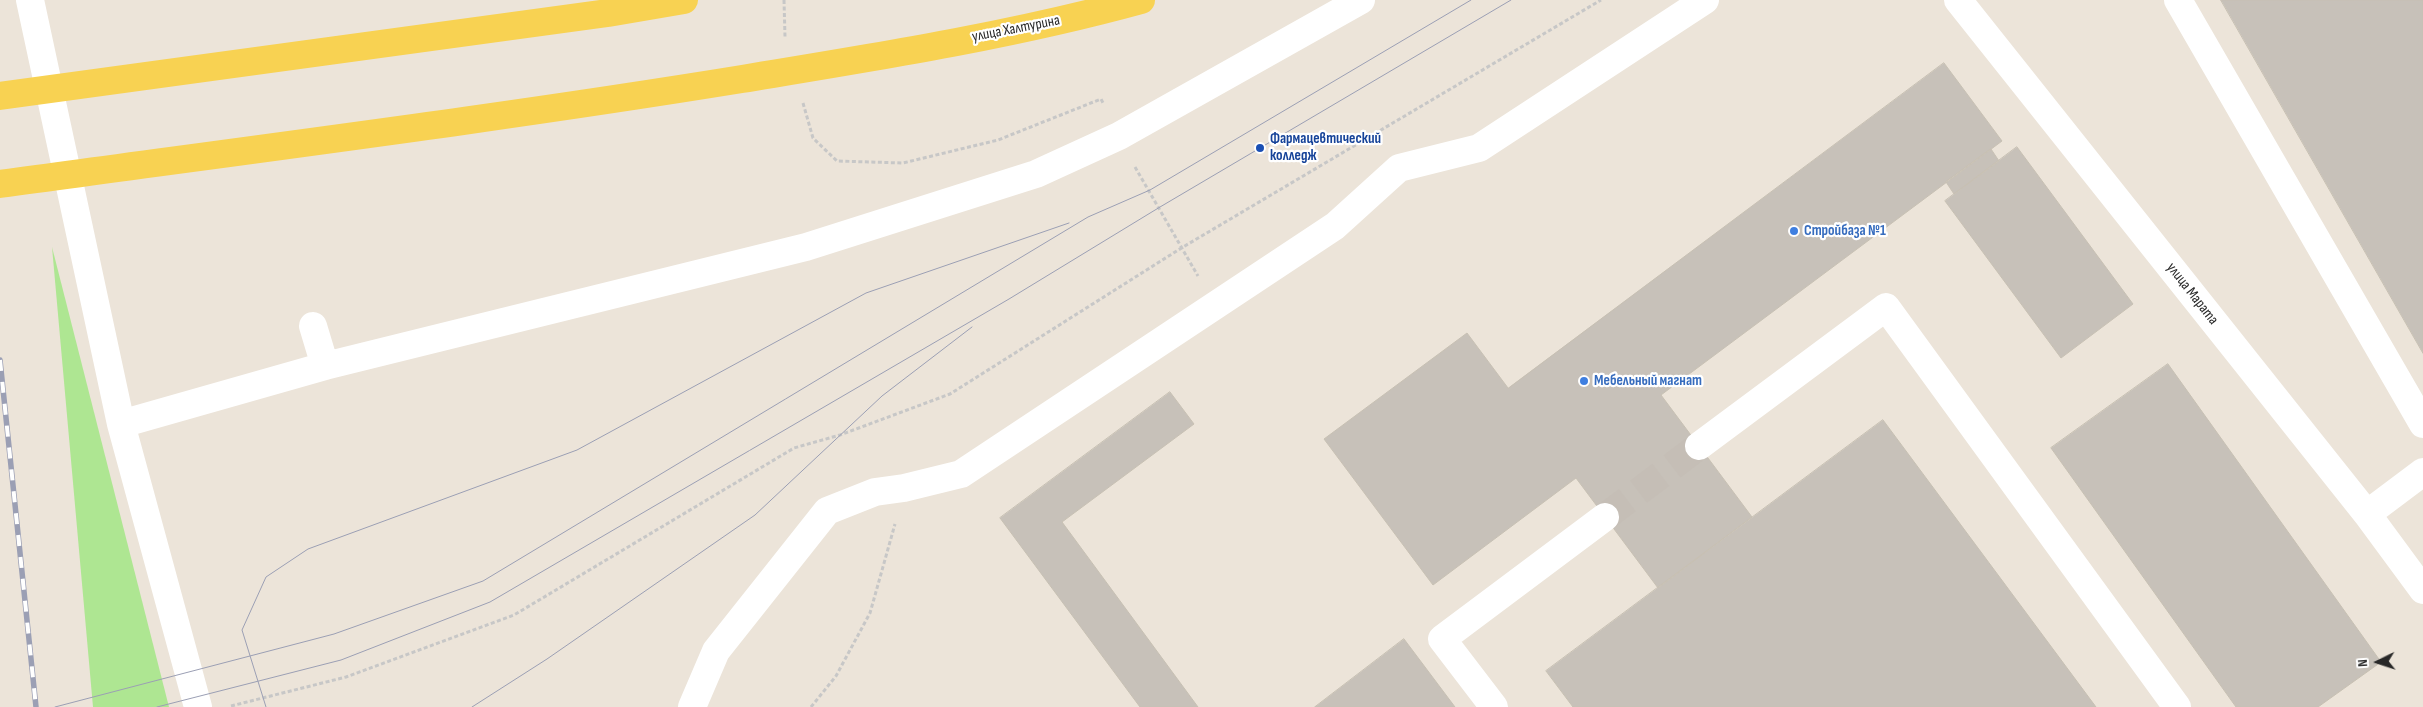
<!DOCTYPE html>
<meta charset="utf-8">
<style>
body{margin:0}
#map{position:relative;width:2423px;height:707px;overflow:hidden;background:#ece4d9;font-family:"Sofia Sans Condensed",sans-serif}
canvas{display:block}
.north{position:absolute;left:2353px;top:637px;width:50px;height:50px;-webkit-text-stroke:4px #fff;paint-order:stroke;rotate:266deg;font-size:14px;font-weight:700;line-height:20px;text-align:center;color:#282828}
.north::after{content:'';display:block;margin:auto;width:18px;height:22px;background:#282828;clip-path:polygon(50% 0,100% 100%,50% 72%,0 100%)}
</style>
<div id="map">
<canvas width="2423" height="707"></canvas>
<div class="north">N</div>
</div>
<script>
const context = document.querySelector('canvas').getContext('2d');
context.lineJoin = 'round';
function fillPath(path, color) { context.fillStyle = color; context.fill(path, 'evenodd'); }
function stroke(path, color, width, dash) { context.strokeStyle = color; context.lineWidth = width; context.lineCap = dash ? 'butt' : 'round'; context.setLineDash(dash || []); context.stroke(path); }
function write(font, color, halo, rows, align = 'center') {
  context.font = font + ' "Sofia Sans Condensed",sans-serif'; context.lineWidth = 4.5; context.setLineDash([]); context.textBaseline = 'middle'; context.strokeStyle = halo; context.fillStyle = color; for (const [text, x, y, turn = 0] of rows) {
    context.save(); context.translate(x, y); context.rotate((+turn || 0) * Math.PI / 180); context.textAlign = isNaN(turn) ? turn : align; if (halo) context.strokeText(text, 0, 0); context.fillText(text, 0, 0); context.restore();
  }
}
const green = new Path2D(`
 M52,247L169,707H93Z`);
const building = new Path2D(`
 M2221,0H2423V353Z
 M1944,63L2002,141L1661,395L1752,517L1658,588L1576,478L1433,585L1324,439L1467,333L1508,388Z
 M2017,147L2133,304L2061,358L1945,201Z
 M1991,149L1999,161L1954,194L1946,182Z
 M2168,364L2381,662L2318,707H2236L2051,448Z
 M1170,392L1194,424L1062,522L1198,707H1140L1000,518Z
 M1883,420L2096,707H1573L1546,671Z
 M1404,639L1455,707H1315Z`);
const minorTunnel = new Path2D(`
 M1605,517L1699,446`);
const path = new Path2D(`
 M784,0L785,37
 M803,103L813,138L837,161L903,163L998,140L1101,99L1104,105
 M1135,167L1198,276
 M231,706L346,677L514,615L794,448L840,435L950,394L1183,247L1601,0
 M811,707L836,676L870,613L895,524`);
const minor = new Path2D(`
 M30,0L121,424L198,707
 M1958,0L2367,514L2423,590
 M2178,0L2423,424
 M313,326L325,366
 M121,424L325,366L806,247L1036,174L1119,136L1361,0
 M1699,446L1886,307L2177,707
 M2367,514L2423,472
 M692,707L716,651L827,511L875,492L904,488L961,474L1335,226L1399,168L1479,148L1705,0
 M1494,707L1442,639L1605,517`);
const major = new Path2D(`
 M0,96L608,13L684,0
 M0,184C247,150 495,119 742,79C875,57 1010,36 1141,0`);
const tram = new Path2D(`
 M55,707L334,634L483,581L1088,217L1150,190L1471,0
 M157,707L341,660L490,602L1009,299L1160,207L1511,0
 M266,707L242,630L266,577L308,549L577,450L866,293L1069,223
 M472,707L547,659L755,515L882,396L972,327`);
const rail = new Path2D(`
 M0,360L36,707`);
const markers = [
 [1260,148,5,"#1a4fb4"],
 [1794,231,5,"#3f7fe0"],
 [1584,381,5,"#3f7fe0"]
];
const streetNames = [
 ["улица Халтурина",1016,29,-11],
 ["улица Марата",2192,294,52]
];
const transitNames = [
 ["Фармацевтический",1270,139],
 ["колледж",1270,156]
];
const shopNames = [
 ["Стройбаза №1",1804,231],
 ["Мебельный магнат",1594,381]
];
fillPath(green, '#aee692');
fillPath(building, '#c7c1b9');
stroke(building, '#c7c0b3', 1);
stroke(minorTunnel, '#c5beb6', 28, [28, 14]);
stroke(path, '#c7c7c7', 3, [4, 2.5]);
stroke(minor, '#fff', 28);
stroke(major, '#f8d252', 28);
stroke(tram, '#9b9fb4', 1);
stroke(rail, '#9b9fb4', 5.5);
stroke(rail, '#fff', 4, [11]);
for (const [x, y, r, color] of markers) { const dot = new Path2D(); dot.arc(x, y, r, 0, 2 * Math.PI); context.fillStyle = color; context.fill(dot); stroke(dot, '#fff', 2); }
write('15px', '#282828', '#fff', streetNames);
write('bold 15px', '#164399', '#fff', transitNames, 'left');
write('bold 15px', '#366cbe', '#fff', shopNames, 'left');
</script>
